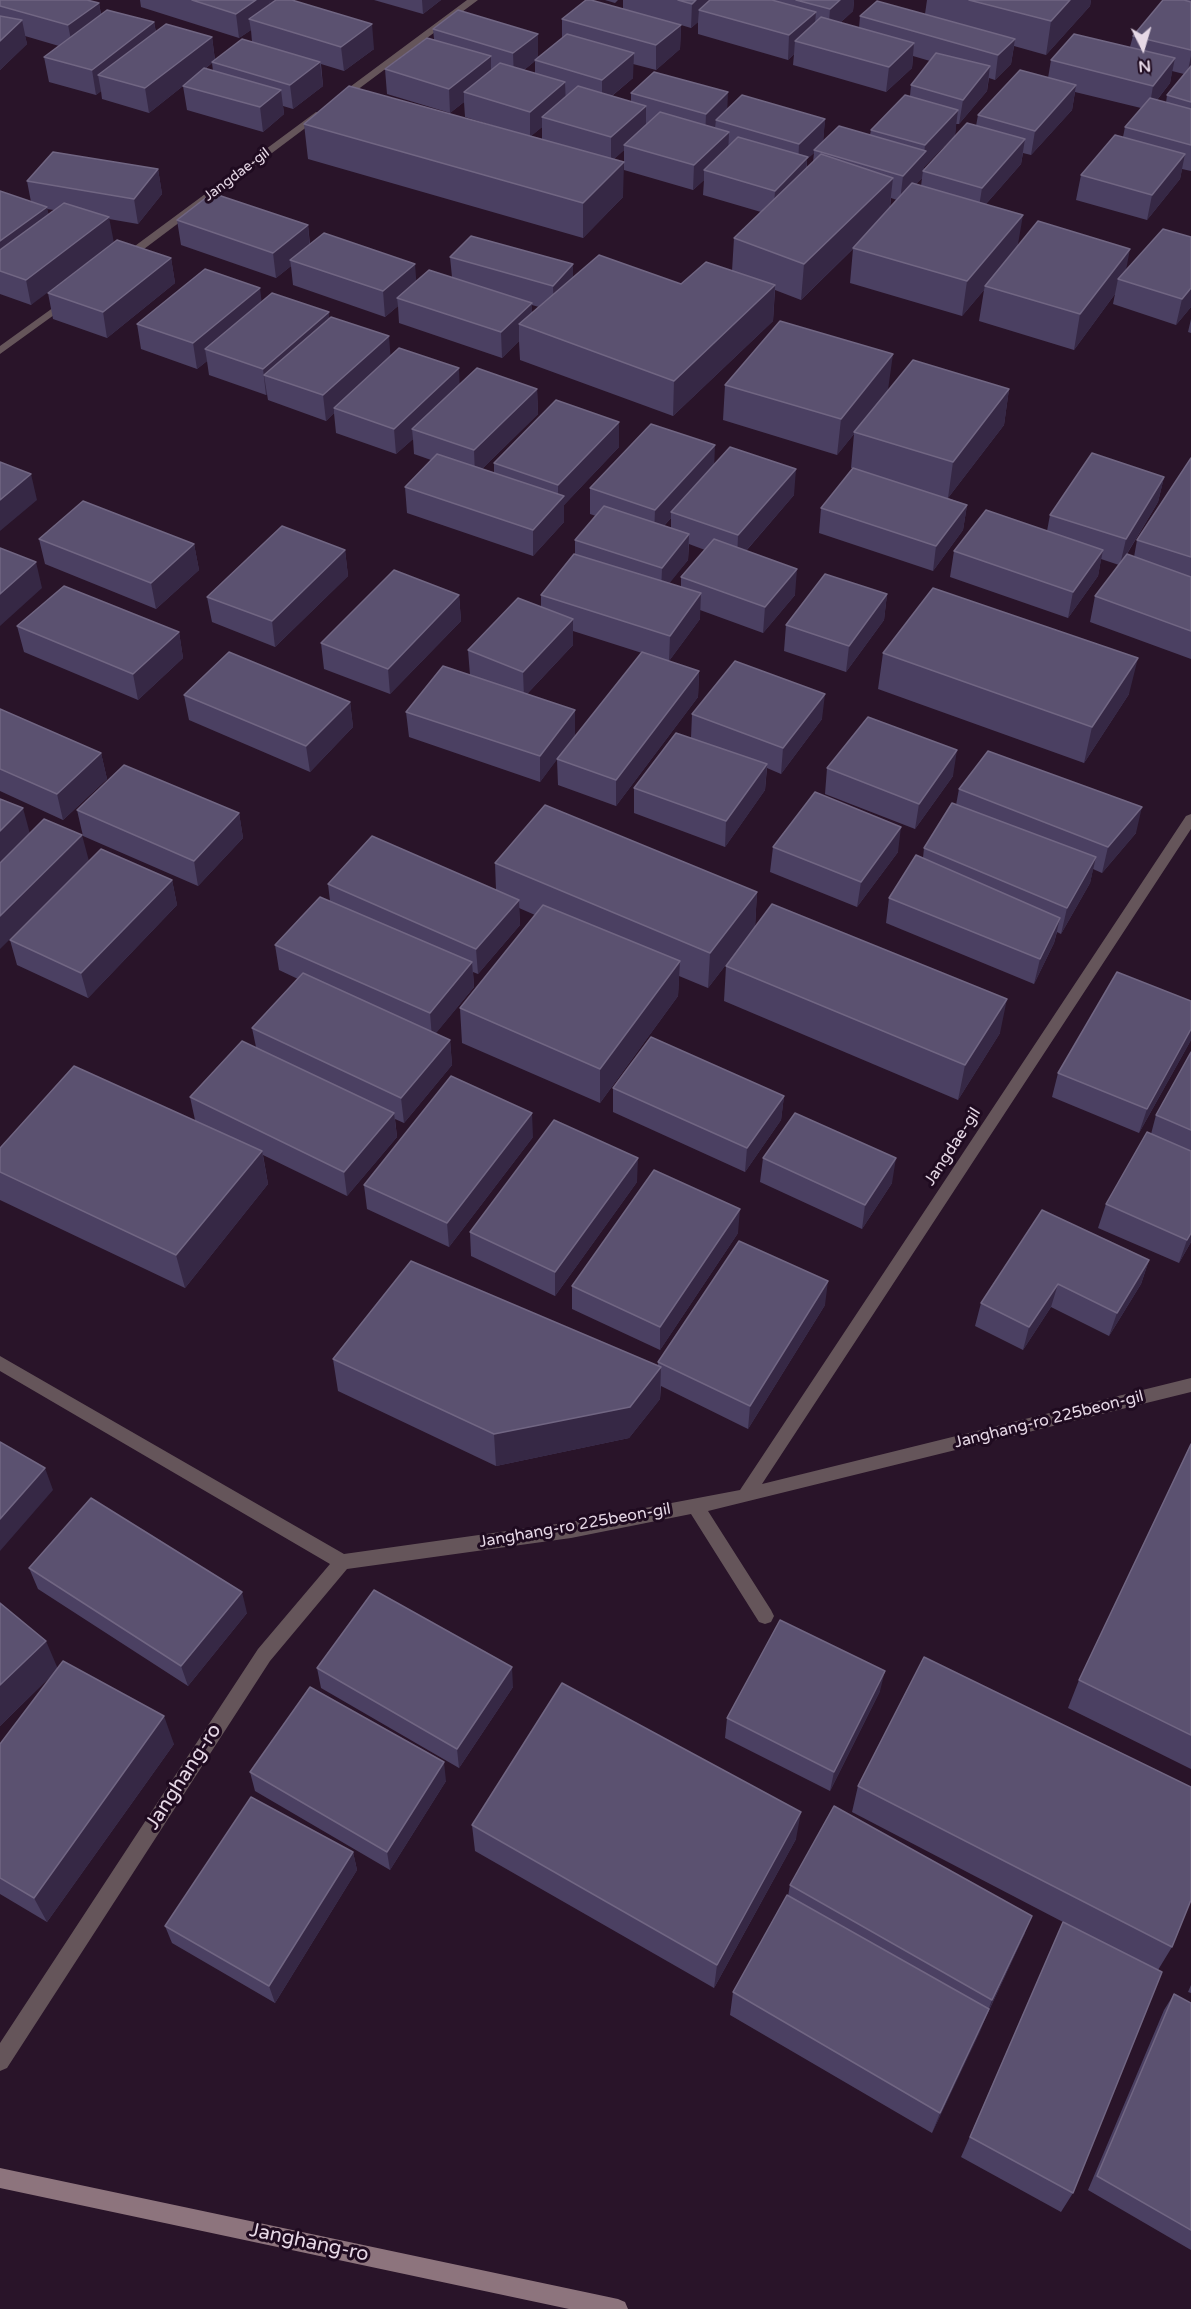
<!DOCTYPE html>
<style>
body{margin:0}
#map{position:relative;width:1191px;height:2309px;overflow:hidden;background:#291429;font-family:"Varela Round",sans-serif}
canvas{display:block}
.north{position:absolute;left:1113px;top:18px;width:60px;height:60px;-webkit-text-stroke:4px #1f0b20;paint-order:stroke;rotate:175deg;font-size:16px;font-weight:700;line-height:24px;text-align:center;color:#e6d8e6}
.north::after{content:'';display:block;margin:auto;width:21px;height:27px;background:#e6d8e6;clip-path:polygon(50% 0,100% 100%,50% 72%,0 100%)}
</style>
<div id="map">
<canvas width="1191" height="2309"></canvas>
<div class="north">N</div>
</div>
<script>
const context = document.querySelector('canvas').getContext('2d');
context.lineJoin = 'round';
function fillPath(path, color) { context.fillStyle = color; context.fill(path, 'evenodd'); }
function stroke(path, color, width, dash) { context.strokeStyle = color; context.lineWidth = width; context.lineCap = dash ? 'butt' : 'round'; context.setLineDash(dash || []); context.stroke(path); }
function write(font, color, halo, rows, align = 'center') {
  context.font = font + ' "Varela Round",sans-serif'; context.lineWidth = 6; context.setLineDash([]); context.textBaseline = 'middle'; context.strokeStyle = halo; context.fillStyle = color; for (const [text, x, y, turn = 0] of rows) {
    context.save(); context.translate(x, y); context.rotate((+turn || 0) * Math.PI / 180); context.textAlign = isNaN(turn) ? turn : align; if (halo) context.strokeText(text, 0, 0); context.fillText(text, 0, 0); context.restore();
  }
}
const minor = new Path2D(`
 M467,0H478L341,102H335V98Z
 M316,112L324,114L128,261H120V257Z
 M68,297L72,298V302L0,354V346Z
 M1191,814V829L762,1484L1191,1378V1392L708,1511L771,1610L774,1616L771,1622L765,1624L759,1622L691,1514L571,1538L347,1569L270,1661L7,2068L0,2071V2043L258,1649L330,1564L0,1371V1356L344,1554L571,1522L740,1490L1186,816Z`);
const secondary = new Path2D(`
 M0,2168L618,2299L625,2302L628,2309H569L0,2188Z`);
const wall = new Path2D(`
 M0,0L99,3L101,14L154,22L156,32L212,37L215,60L252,42L251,30L239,38L141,7L140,0H292L374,49L344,71L321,64L323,86L293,109L283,106L284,114L263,132L187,110L183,86L149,113L102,99L101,91L96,95L49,82L44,57L59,46L25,36L27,44L0,70ZM212,63L213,71L205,69Z
 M374,0H441L423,14Z
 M605,0H618L615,3Z
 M623,0H854L853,11L840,23L859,28L860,16L925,14L927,0H1091L1090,6L1046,55L1014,46L1011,64L995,80L989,78L987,91L959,124H956L955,135L924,167V169L976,126L978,115L1048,78L1051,60L1130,47L1133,36L1163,0H1191V171L1182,169L1180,179L1147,220L1076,200L1081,175L1123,137L1125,127L1141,108L1075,92L1072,110L1031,155L1023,153L1021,164L986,204L1018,245L1126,271L1191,237V307L1176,325L1113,304L1115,294L1074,350L979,321L984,290L962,316L850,283L853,249L801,300L775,290L773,321L673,416L520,360L519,341L502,358L399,323L398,306L385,317L293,285L291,266L276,278L181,245L177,220L308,225L310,244L417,281L452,277L450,257L573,277L681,284L732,271L734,238L761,212L703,195L704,180L693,190L624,170V150L614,159L623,197L583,238L308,159L304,124L504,129L465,117L464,102L450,113L387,94L385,69L434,39L433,29L538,57L562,38V19L623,9ZM698,22V34L788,60L794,54L793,65L886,92L912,68L913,56L930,61L911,85L910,96L871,130L870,135L823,141L825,119L727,109L631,93V102L612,96L633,78V64L656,70L680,49L681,25L691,28ZM535,61V73L524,70ZM1172,71L1184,74L1167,95L1166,103L1157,100L1170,83ZM542,127V139L531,136ZM814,153L813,162L807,168V159ZM922,178L921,186L916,184ZM891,198L897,200L890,207ZM532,305L539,307L532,313Z
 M158,169L162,194L138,224L109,219L31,305L0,294V191L31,202L27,181ZM47,209L54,210L48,214Z
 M171,258L175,283L107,338L53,319L48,293Z
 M262,302L329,318L391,356L460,384L537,389L538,414L482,469L494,473V463L619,422V447L564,505V522L533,556L407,513L405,487L431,460L414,454L413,439L396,454L336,433L334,413L326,421L268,400L267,394L266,395L209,375L207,361L197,369L141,349L137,324Z
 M1191,319V333L1188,332Z
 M725,385L888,390L1009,389L1004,425L948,498L967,505L963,530L933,571L819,533L821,508L853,468H851L854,434L837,455L723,420Z
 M1191,458V659L1090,622L1095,596L1119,565L1101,559L1098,576L1068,618L950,577L954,551L1047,531L1050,515L1164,477L1158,502L1127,554L1134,557L1137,540Z
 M714,465L794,495L746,551L795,595L763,633L700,610V619L669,661L699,671L698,697L616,806L558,785L557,759L540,782L409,737L406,712L470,675L468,650L541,607V595L575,554V540L596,516L590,514V488ZM671,518V528L664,526ZM689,544L705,550L681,577V587L669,583L688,560ZM573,631L642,653L561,755L575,736L527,694L573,645Z
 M39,539L194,544L199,570L156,609L45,564Z
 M345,550L348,576L275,647L212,622L207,597Z
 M887,594L884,620L846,672L784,651L786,625Z
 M459,595L461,621L390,694L324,669L321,643Z
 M17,626L179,632L183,658L138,700L24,652Z
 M883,653L1129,694L1084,763L878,689Z
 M184,695L350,702L353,727L310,772L189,720Z
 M0,709L101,753L107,779L63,820L0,791Z
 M692,714L822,719L781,774L767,768L765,790L725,847L634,813V788L691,738Z
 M827,768L953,776L915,829L825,794Z
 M959,789L1136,833L1102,873L1093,869L1090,883L1061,934L1057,932L1054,943L1034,984L886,923L889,898L923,858L924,848L956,805Z
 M77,810L239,813L243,838L198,886L83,836Z
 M773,847L898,852L857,907L770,872Z
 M495,863L757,892L755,927L708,988L679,976L678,996L600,1103L462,1043L460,1008L535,915L519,908L520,925L478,974L473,972L474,987L435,1034L450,1040L452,1065L404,1123L395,1119L397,1137L347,1196L263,1155L268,1184L185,1288L0,1200V1148L195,1120L190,1097L256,1047L252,1028L298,979L279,970L275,945L330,901L328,884L496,890Z
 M172,880L177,905L88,998L17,965L10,940Z
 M726,966L1000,1033L958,1100L724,1001Z
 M1191,1001V1040L1139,1133L1052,1097L1058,1073Z
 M1191,1052V1242L1179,1263L1098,1228L1106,1204L1151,1134L1156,1115Z
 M613,1088L784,1096L781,1120L745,1172L613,1112Z
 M533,1137L449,1247L367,1209L364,1185Z
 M763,1158L892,1183L862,1229L760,1182Z
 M637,1182L555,1296L471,1256L470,1232Z
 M738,1233L660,1350L572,1309V1286Z
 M1149,1260L1141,1284L1109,1336L1051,1307L1023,1350L975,1326L981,1303Z
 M825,1305L748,1429L661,1386L660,1399L629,1438L496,1466L338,1391L333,1359L658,1366V1362Z
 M1191,1444V1769L1068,1708L1079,1680Z
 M29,1568L247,1613L188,1686L38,1589Z
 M0,1603L58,1669L174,1744L47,1922L0,1894V1744L55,1672L0,1726Z
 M317,1668L513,1687L459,1768L321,1688Z
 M880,1691L830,1791L725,1738L727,1718Z
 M250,1772L446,1781L390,1870L255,1791Z
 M858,1786L1172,1947L1158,1970L1073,2193L1061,2212L961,2157L1063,1922L852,1812Z
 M472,1825L796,1839L714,1988L475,1851Z
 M353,1852L357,1870L275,2003L172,1943L165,1926Z
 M790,1885L1025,1933L932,2133L730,2015L733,1992L788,1896Z
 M1191,1985V1993L1188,1992Z
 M1174,1994L1191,2003V2250L1088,2190L1164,2010Z`);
const shadedWall = new Path2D(`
 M256,0H269L270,16L249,19L251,30L239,38L236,14Z
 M269,0H279L269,7Z
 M422,0H441L423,14Z
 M696,0H717L699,10L698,22L691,28L692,4Z
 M840,0H854L853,11L828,34L830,9Z
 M1070,0H1091L1090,6L1046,55L1051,21Z
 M99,3L103,28L73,50L68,25Z
 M816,12L814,36L795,41L794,54L788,60L789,35Z
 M22,20L27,44L0,70V41Z
 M154,22L158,46L98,75L101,91L96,95L92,70Z
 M372,24L374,49L344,71L341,47Z
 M681,25L680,49L656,70V45Z
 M538,34V58L535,60V61L514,78L513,53Z
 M212,37L215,61L212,62V63L149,113L145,88Z
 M1015,39L1011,64L995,80L998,55Z
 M914,43L912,68L886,92L889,67Z
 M634,53L633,78L602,104V80Z
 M491,56V80L464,92V102L450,113L449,89Z
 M1191,56V70L1187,75Z
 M1175,58L1170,83L1149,110L1153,86Z
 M320,62L323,86L293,109L290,85Z
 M990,66L987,91L959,124L963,100Z
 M565,82L566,106L542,117V127L530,137V112Z
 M1076,85L1072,110L1031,155L1035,131Z
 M281,90L284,114L263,132L260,107Z
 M728,92L727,117L716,120L715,128L705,139L706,114Z
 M646,106V131L624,145V150L611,162V137Z
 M958,110L955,135L924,167V171H923L922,178L900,201L903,176L924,154L925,145Z
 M825,119L823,144L814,150V153L807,159L806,182L773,216L775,191L798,167L799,144Z
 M729,132L728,157L704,170V180L693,190L694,165Z
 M1025,139L1021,164L978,213L982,188Z
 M1185,154L1180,179L1147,220L1152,195Z
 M624,162L623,197L583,238V203Z
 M158,169L162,194L138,224L134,199Z
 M893,178L889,213L801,300L804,264Z
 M47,207L52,232L0,271V241Z
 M1023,215L1017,250L985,286L984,290L962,316L967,281Z
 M109,217L114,243L31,305L26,280Z
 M308,225L310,250L290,260L291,266L276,278L273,253Z
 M1130,249L1124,281L1118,279L1115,294L1074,350L1080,314Z
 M171,258L175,283L107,338L103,312Z
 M415,264L417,290L397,298L398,306L385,317L383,291Z
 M573,264V290L554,311L553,286Z
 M775,285L773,321L673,416L674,381Z
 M260,288L263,313L205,349L207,361L197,369L193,343Z
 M1191,288V307L1176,325L1182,299Z
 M532,303V329L519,324V341L502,358L501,332Z
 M329,312L331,338L264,375L267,394L266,395L263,369Z
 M389,336L391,362L334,408V413L326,421L323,395Z
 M893,354L888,390L854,432V434L837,455L841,419Z
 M459,368L460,394L412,429L413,439L396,454L394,429Z
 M537,389L538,414L475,476L474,450Z
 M1009,389L1004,425L948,498L953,462Z
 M619,422V447L564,505V522L533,556V530L558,503V485Z
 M715,445L714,471L671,512V518L654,536L655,510Z
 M796,469L794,495L737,561L738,535Z
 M31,474L37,500L0,531V500Z
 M1164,477L1158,502L1120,565L1126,539Z
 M967,505L963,530L933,571L936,546Z
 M689,534L688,560L661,594L662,568Z
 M194,544L199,570L156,609L151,583Z
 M345,550L348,576L275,647L272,621Z
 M1103,550L1098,576L1068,618L1073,592Z
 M36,562L42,588L0,626V594Z
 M797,569L795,595L763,633L765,607Z
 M701,593L700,619L669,661L670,636Z
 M887,594L884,620L846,672L849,646Z
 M459,595L461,621L390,694L388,669Z
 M573,619V645L524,697L523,672Z
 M179,632L183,658L138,700L133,674Z
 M1138,658L1129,694L1084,763L1092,727Z
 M699,671L698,697L616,806V780Z
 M825,694L822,719L781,774L783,748Z
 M350,702L353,727L310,772L306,746Z
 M575,710V736L540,782V756Z
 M957,750L953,776L915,829L919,804Z
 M101,753L107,779L63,820L57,794Z
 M767,764L765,790L725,847L726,821Z
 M1142,807L1136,833L1102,873L1108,847Z
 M23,808L30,834L0,863V831Z
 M239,813L243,838L198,886L194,861Z
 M901,827L898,852L857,907L861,882Z
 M82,835L89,861L0,949V916Z
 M1096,857L1090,883L1061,934L1067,908Z
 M172,880L177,905L88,998L81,973Z
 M757,892L755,927L708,988L710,953Z
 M519,900L520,925L478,974L476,949Z
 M1060,918L1054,943L1034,984L1040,959Z
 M680,961L678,996L600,1103V1069Z
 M472,962L474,987L432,1038L430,1013Z
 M1007,999L1000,1033L958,1100L965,1065Z
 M1191,1029V1040L1139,1133L1147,1109Z
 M450,1040L452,1065L404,1123L401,1098Z
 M784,1096L781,1120L745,1172L747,1148Z
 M394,1113L397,1137L347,1196L344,1172Z
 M532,1113L533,1137L449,1247L447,1223Z
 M262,1151L268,1184L185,1288L176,1255Z
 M638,1158L637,1182L555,1296V1272Z
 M896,1158L892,1183L862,1229L865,1205Z
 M740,1209L738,1233L660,1350V1327Z
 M1191,1233V1242L1179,1263L1187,1240Z
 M1149,1260L1141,1284L1109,1336L1117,1313Z
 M828,1281L825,1305L748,1429L750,1406Z
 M1058,1284L1051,1307L1023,1350L1029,1327Z
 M661,1367L660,1399L629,1438L496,1466L494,1434Z
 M45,1468L53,1490L0,1551V1519Z
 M242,1592L247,1613L188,1686L181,1666Z
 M46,1641L58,1669L0,1726V1685Z
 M512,1667L513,1687L459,1768L457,1749Z
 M885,1671L880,1691L830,1791L834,1772Z
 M164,1716L174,1744L47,1922L34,1898Z
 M444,1762L446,1781L390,1870L387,1852Z
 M801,1812L796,1839L714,1988L717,1965Z
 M353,1852L357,1870L275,2003L269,1986Z
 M1032,1916L1025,1933L986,2016L992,2000Z
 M989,2009L980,2032L932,2133L940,2113Z`);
const building = new Path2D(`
 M0,0H87L99,3L68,25L0,6Z
 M192,0H256L236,14Z
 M276,0H292L372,24L341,47L249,19Z
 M586,0H591L681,25L656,45L562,19Z
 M678,0H696L692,4Z
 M710,0H772L816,12L789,35L699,10Z
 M796,0H840L830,9Z
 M969,0H1070L1051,21Z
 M1163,0H1184L1191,2V50L1133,36Z
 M877,1L1015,39L998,55L860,16Z
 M107,10L154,22L92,70L44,57Z
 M458,10L538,34L513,53L433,29Z
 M0,16L22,20L0,41Z
 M821,17L914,43L889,67L795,41Z
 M166,24L212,37L145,88L98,75Z
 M567,34L634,53L602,80L535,60Z
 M1074,34L1175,58L1153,86L1051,60Z
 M427,38L491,56L449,89L385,69Z
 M242,39L320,62L290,85L212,62Z
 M936,53L990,66L963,100L911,85Z
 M500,63L565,82L530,112L464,92Z
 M1191,66V102L1167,95Z
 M204,68L281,90L260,107L183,86Z
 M1020,70L1076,85L1035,131L978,115Z
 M654,72L728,92L706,114L631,93Z
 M349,86L624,162L583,203L304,124Z
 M578,86L646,106L611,137L542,117Z
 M742,95L825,119L799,144L716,120Z
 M905,95L958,110L925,145L871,130Z
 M1150,98L1191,109V145L1125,127Z
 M660,112L729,132L694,165L624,145Z
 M967,123L1025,139L982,188L923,171Z
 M839,126L926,151L903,176L814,150Z
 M1115,135L1185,154L1152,195L1081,175Z
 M738,137L808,157L775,191L704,170Z
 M53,152L158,169L134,199L27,181Z
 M821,154L893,178L804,264L734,238Z
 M912,183L1023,215L967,281L853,248Z
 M0,191L47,207L0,241Z
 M212,193L308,225L273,253L177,220Z
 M64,203L109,217L26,280L0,271V250Z
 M1038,221L1130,249L1080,314L985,286Z
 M1163,229L1191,237V288L1182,299L1118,279Z
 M324,233L415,264L383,291L290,260Z
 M471,236L573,264L553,286L450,257Z
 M117,240L171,258L103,312L48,293Z
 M599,255L681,284L706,262L775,285L674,381L519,324Z
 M205,269L260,288L193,343L137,324Z
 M429,270L532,303L501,332L397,298Z
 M272,293L329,312L263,369L205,349Z
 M331,317L389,336L323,395L264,375Z
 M780,321L893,354L841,419L725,385Z
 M399,348L459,368L394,429L334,408Z
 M913,360L1009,389L953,462L854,432Z
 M477,368L537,389L474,450L412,429Z
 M556,400L619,422L558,485L494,463Z
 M651,424L715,445L655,510L590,488Z
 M730,447L796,469L738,535L671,512Z
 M1092,453L1164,477L1126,539L1050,515Z
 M437,454L564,496L533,530L405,487Z
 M1191,458V557L1137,540Z
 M0,462L31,474L0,500Z
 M853,468L967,505L936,546L821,508Z
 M83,501L194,544L151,583L39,539Z
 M604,506L689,534L662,568L575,540Z
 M986,510L1103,550L1073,592L954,551Z
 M282,526L345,550L272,621L207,597Z
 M714,539L797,569L765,607L681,577Z
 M0,548L36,562L0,594Z
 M574,554L701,593L670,636L541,595Z
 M1127,554L1191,577V631L1095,596Z
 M394,570L459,595L388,669L321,643Z
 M825,574L887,594L849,646L786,625Z
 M64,586L179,632L133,674L17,626Z
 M933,588L1138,658L1092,727L883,653Z
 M518,598L573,619L523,672L468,650Z
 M229,652L350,702L306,746L184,695Z
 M642,652L699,671L616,780L557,759Z
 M735,661L825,694L783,748L692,714Z
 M443,666L575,710L540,756L406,712Z
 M0,709L101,753L57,794L0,769Z
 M868,717L957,750L919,804L827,768Z
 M676,733L767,764L726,821L634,788Z
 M988,751L1142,807L1108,847L959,789Z
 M124,765L239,813L194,861L77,810Z
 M815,792L901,827L861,882L773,847Z
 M0,799L23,808L0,831Z
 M952,803L1096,857L1067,908L924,848Z
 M545,805L757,892L710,953L495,863Z
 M44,819L82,835L0,916V863Z
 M372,836L519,900L476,949L328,884Z
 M101,849L172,880L81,973L10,940Z
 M916,855L1060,918L1040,959L889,898Z
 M320,897L472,962L430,1013L275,945Z
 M772,904L1007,999L965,1065L726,966Z
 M543,905L680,961L600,1069L460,1008Z
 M1117,972L1191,1001V1029L1147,1109L1058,1073Z
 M303,973L450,1040L401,1098L252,1028Z
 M651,1037L784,1096L747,1148L613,1088Z
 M242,1041L394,1113L344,1172L190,1097Z
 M1191,1052V1130L1156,1115Z
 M74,1066L262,1151L176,1255L0,1172V1148Z
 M451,1076L532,1113L447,1223L364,1185Z
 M795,1113L896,1158L865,1205L763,1158Z
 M554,1120L638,1158L555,1272L470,1232Z
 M1147,1132L1191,1151V1233L1187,1240L1106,1204Z
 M654,1170L740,1209L660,1327L572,1286Z
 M1042,1210L1149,1260L1117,1313L1058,1284L1029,1327L981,1303Z
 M739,1241L828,1281L750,1406L658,1362Z
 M411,1261L661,1367L630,1407L494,1434L333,1359Z
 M0,1442L45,1468L0,1519Z
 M1191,1444V1735L1079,1680Z
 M91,1498L242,1592L181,1666L29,1568Z
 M374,1590L512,1667L457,1749L317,1668Z
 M0,1603L46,1641L0,1685Z
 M780,1620L885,1671L834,1772L727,1718Z
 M924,1657L1191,1787V1900L1172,1947L858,1786Z
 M63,1661L164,1716L34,1898L0,1878V1744Z
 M562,1683L801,1812L717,1965L472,1825Z
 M310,1687L444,1762L387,1852L250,1772Z
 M251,1797L353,1852L269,1986L165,1926Z
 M834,1806L1032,1916L992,2000L790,1885Z
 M787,1895L989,2009L940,2113L733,1992Z
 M1063,1922L1162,1972L1073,2193L970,2137Z
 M1174,1994L1191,2003V2230L1097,2176Z`);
const farStreetnames = [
 ["Jangdae-gil",237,175,-37]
];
const streetNames = [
 ["Jangdae-gil",953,1147,-57],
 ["Janghang-ro 225beon-gil",1049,1420,-14],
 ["Janghang-ro 225beon-gil",575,1526,-10]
];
const nearStreetnames = [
 ["Janghang-ro",184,1777,-57],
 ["Janghang-ro",309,2243,12]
];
fillPath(minor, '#65555a');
fillPath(secondary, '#8d747d');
fillPath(wall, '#4b4062');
fillPath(shadedWall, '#362845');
fillPath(building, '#5b5170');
stroke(building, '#716683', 1.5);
write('14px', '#e6d8e6', '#1f0b20', farStreetnames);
write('16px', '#e6d8e6', '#1f0b20', streetNames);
write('20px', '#e6d8e6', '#1f0b20', nearStreetnames);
</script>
